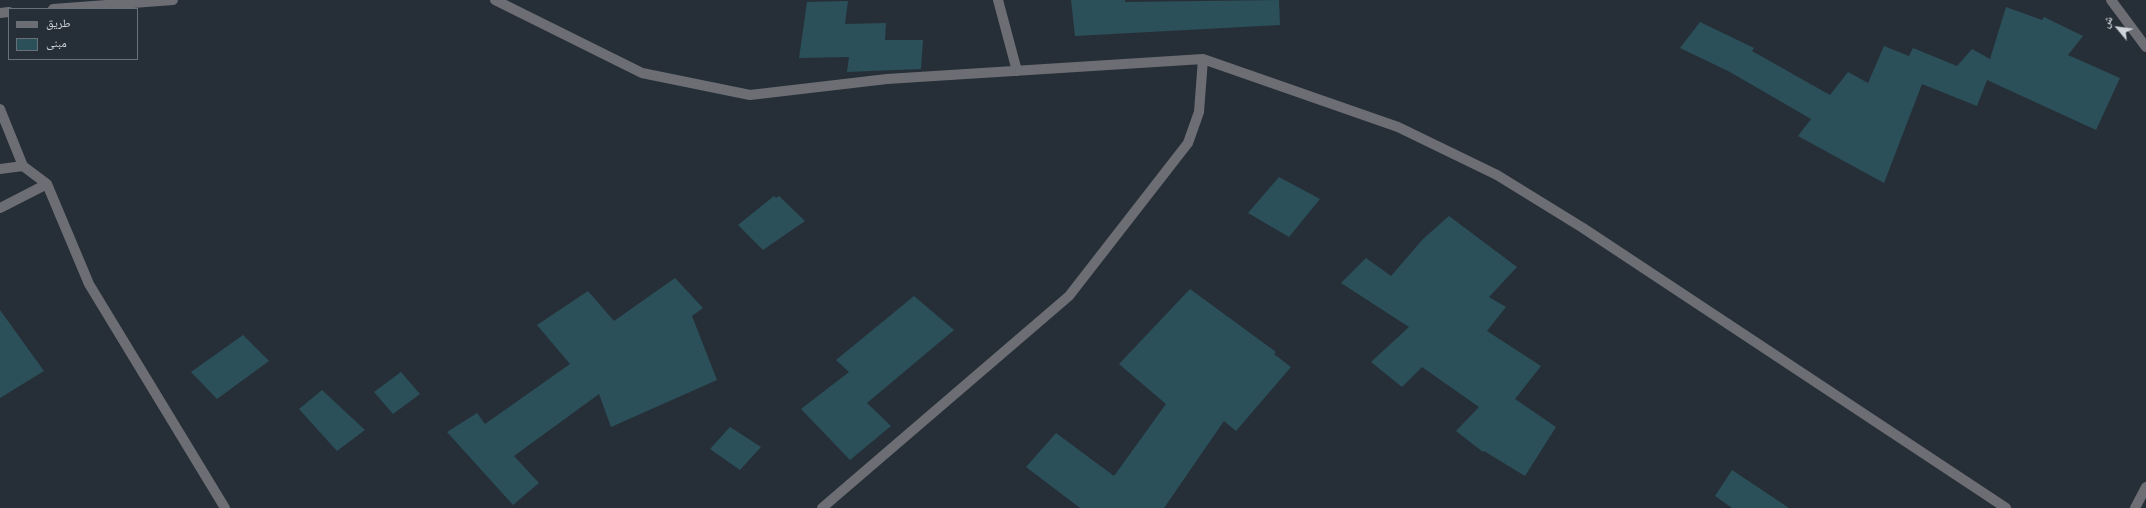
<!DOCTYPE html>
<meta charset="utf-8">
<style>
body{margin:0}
#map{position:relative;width:2146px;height:508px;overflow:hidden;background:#262f37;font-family:Roboto,"Noto Naskh Arabic",sans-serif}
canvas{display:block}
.legend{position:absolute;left:8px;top:8px;width:130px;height:52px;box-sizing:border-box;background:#262f37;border:1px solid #697178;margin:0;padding:5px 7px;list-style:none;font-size:12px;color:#ced4d9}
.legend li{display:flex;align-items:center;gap:8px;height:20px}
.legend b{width:20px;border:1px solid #697178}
.north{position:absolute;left:2098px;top:8px;width:40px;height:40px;-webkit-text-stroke:3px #262f37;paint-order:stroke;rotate:299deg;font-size:11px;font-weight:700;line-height:16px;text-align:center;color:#ced4d9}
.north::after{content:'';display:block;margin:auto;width:14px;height:18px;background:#ced4d9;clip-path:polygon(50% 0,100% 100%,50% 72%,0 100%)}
</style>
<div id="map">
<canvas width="2146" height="508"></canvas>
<ul class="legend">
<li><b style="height:5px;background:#6d6e74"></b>طريق</li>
<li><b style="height:11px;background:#2b505a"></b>مبنى</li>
</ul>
<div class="north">ش</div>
</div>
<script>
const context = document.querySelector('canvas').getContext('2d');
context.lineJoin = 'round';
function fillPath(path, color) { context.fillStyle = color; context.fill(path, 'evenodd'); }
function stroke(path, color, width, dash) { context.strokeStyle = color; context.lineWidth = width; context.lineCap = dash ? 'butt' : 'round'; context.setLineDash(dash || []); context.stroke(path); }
const building = new Path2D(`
 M1071,0H1125V2L1279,0L1280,25L1075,36Z
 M848,1L845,24L886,23L885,40H923L921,69L847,72L849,57L799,58L807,2Z
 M2006,7L2042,20L2044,17L2083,36L2068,55L2120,78L2096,130L1987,80L1977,106L1922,84L1884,183L1798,136L1811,119L1730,72L1680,48L1700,22L1754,48L1752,51L1830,95L1848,72L1868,83L1884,46L1909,56L1913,48L1957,66L1972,49L1990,59Z
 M1279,177L1320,199L1289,237L1248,213Z
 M774,196L776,198L779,196L805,221L763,250L738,225Z
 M1449,216L1517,267L1489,297L1506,307L1487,331L1541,366L1515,399L1556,427L1525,476L1484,451L1483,452L1456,431L1479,407L1422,367L1402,387L1371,362L1409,327L1341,283L1366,258L1391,276L1423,239Z
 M675,278L703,308L692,316L717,380L611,427L599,394L514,456L539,483L513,505L447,432L477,413L485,424L570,364L537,325L588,291L614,321Z
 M1190,289L1276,352L1274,354L1291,367L1236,431L1224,421L1164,508H1080L1026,467L1056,433L1114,476L1166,404L1119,364Z
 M914,296L954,330L867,403L891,426L850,460L801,409L849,372L836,360Z
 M0,310L44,371L0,398Z
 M243,335L269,361L217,399L191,372Z
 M401,372L420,394L393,414L374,392Z
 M322,390L365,430L337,451L299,409Z
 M730,427L761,447L740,470L710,449Z
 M1732,470L1789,508H1732L1715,496Z`);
const minor = new Path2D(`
 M495,0L642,73L750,95L887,79L1203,59L1398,127L1497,175L1583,228L2006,508
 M998,0L1017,71
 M2111,0L2146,47
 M53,9L173,0
 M0,13L9,12
 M0,109L23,166L47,184L89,284L225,508
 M0,169L23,166
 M0,208L47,184
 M822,508L1069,296L1188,143L1199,112L1203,59
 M2135,508L2146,487`);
fillPath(building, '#2b505a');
stroke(minor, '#6d6e74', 10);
</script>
